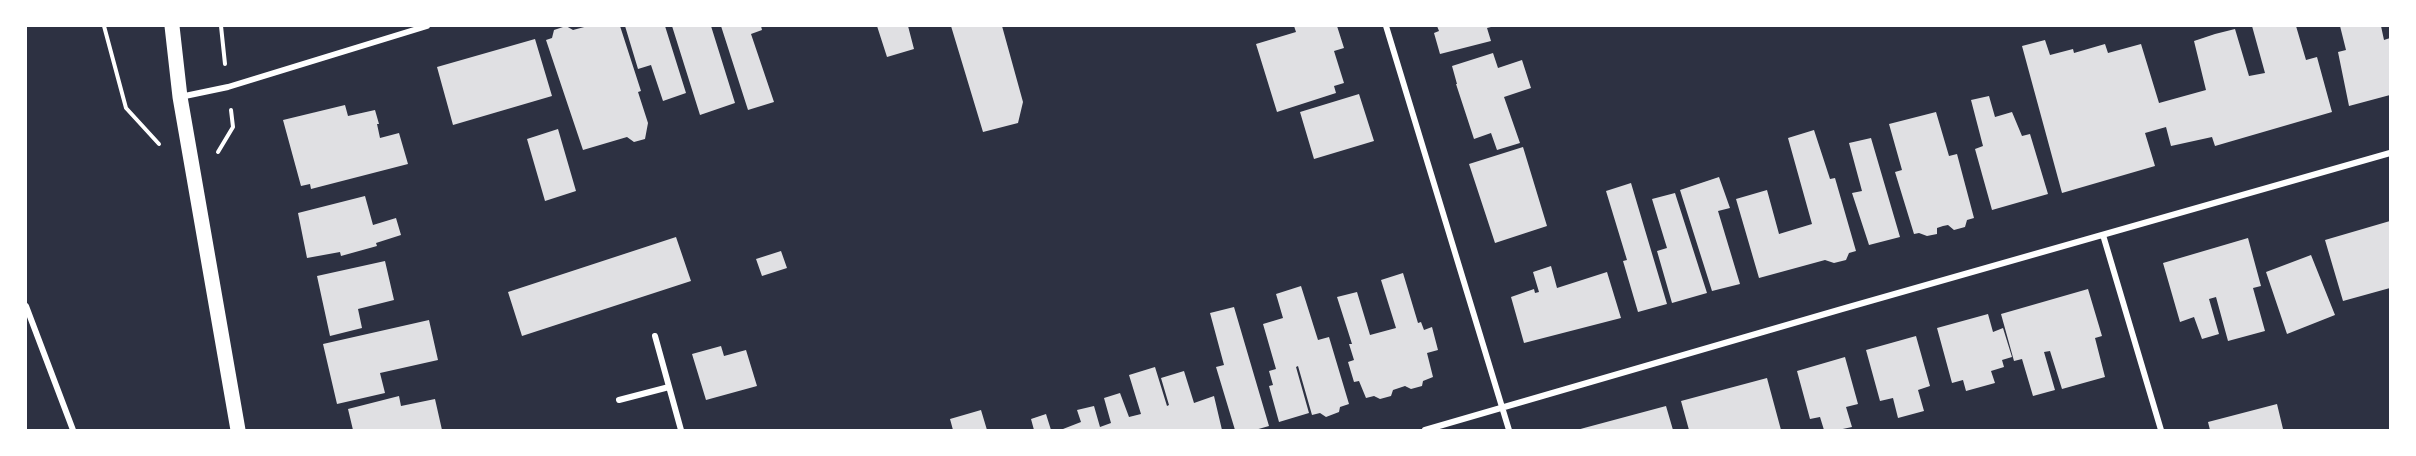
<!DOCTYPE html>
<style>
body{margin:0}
#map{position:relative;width:2416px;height:456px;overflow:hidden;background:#2d3142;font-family:Lato,sans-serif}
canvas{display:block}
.frame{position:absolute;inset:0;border:27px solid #fff;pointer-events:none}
</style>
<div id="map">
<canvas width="2416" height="456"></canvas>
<div class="frame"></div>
</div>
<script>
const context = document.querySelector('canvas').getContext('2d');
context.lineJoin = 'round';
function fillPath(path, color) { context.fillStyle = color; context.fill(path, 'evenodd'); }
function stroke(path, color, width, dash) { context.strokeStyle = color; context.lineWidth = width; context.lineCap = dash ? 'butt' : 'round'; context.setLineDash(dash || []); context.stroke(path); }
const building = new Path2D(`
 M566,26L573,30L588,26H620L641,91L638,92L648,123L645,139L634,142L627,137L583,150L546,40L552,38L554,30Z
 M625,26H665L686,93L663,101L651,65L638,69Z
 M672,26H711L735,103L700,115Z
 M721,26H761L762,30L751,34L774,102L748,110Z
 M877,26H908L914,49L887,57Z
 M951,26H1002L1023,102L1018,123L983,132Z
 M1294,26H1337L1344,48L1334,51L1344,83L1334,86L1336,93L1277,112L1256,44L1296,32Z
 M1437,26H1495L1487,28L1491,41L1440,54L1434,33L1439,31Z
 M2252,26H2296L2306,60L2317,57L2332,112L2215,146L2212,137L2171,146L2166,127L2145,133L2155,166L2062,193L2022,46L2045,40L2050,55L2073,49L2074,53L2105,44L2108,53L2141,44L2159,103L2206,90L2194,41L2215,34L2235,29L2249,76L2265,73Z
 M2340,26H2381L2384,40L2390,38V95L2349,106L2338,52L2346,50Z
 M535,39L552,96L453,125L437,67Z
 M1493,53L1498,68L1522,60L1531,88L1504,97L1520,143L1497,150L1491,133L1474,139L1456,84H1457L1452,66Z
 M1359,94L1374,141L1314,159L1300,112Z
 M1989,96L1995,117L2012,112L2022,136L2030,134L2048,194L1992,210L1975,149L1983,146L1971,100Z
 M345,105L348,116L375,110L379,124H377L380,138L399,133L408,164L311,189L310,184L301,186L283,120Z
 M1936,112L1949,156L1957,154L1974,218L1967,220L1965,227L1954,230L1948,225L1943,226L1937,228V234L1927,236L1919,233L1914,234L1895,172L1902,170L1889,124Z
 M558,129L576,191L545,201L527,139Z
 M1814,130L1830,179L1835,178L1856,251L1849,253L1846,260L1834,263L1825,260L1759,278L1736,199L1767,190L1779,234L1812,224L1788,138Z
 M1871,138L1900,237L1869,245L1852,193L1862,191L1849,143Z
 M1523,147L1547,226L1495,243L1469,164Z
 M1719,177L1730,208L1718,211L1740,284L1712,291L1680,190Z
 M1631,183L1667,304L1638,312L1623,261L1627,260L1606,191Z
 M1675,193L1707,293L1672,303L1657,251L1667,248L1652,199Z
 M365,196L373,225L396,218L401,235L376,243L377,246L341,256L340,252L307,258L298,213Z
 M2390,221V288L2343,301L2325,240Z
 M676,237L691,281L522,336L508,292Z
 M2248,238L2261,286L2253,288L2265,331L2228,341L2216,297L2209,299L2219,334L2202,339L2194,317L2180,322L2163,263Z
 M781,251L787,268L762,276L756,259Z
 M2311,255L2335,315L2287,334L2266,272Z
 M385,261L394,300L358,309L362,328L330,336L317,276Z
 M1551,266L1557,288L1607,272L1621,318L1524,343L1511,297L1534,289L1535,293L1539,292L1533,272Z
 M1403,273L1418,323L1421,322L1424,330L1432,327L1438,350L1427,353L1433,377L1423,381L1422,386L1411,389L1405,386L1393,390L1391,396L1380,399L1374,396L1366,398L1359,381L1354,382L1348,362L1354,360L1349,344H1352L1337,297L1357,292L1370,335L1396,328L1381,280Z
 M1301,286L1318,340L1329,337L1349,404L1340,407L1339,412L1326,417L1320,413L1312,415L1298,366L1296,367L1309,413L1279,422L1269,386L1273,385L1269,371L1276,369L1263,324L1283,318L1276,294Z
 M2088,289L2102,336L2095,338L2105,377L2062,389L2050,351L2044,352L2055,390L2033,396L2022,359L2014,361L2001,314Z
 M1234,307L1269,426L1255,430H1235L1216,367L1224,365L1210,313Z
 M1988,314L1993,332L2003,328L2012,357L2002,360L2004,367L1991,371L1995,383L1966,391L1963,380L1952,383L1937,328Z
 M429,320L438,360L380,373L385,393L337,404L323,344Z
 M1916,336L1930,386L1918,390L1924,411L1898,418L1893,398L1880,401L1866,350Z
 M721,346L724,356L746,350L757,386L706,400L692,354Z
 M1845,357L1858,404L1846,407L1852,427L1838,430H1824L1820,417L1810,419L1797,371Z
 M1155,367L1167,406L1169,405L1161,378L1184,371L1194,403L1214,396L1222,430H1063V429L1081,422L1077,410L1094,406L1100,427L1111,423L1104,398L1120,393L1129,417L1141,414L1129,375Z
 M1767,378L1781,430H1689L1681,401Z
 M399,396L401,406L435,399L442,430H353L348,409Z
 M2277,404L2283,429L2210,430L2208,422Z
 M1666,406L1673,430H1577L1584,428Z
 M981,410L987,430H953L950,419Z
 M1046,414L1051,430H1034L1031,419Z`);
const path = new Path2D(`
 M104,26L126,108L159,144
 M221,26L225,64
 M218,152L233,127L231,110`);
const minor = new Path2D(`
 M1386,26L1509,430
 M180,97L228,87L427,26
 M2103,235L2161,430
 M26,306L73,430
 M655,336L681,430
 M619,400L669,387
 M1425,430L1842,309L2390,153`);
const primary = new Path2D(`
 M172,26L180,97L238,430`);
fillPath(building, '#e0e0e3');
stroke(path, '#fff', 4);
stroke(minor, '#fff', 6);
stroke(primary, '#fff', 15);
</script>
